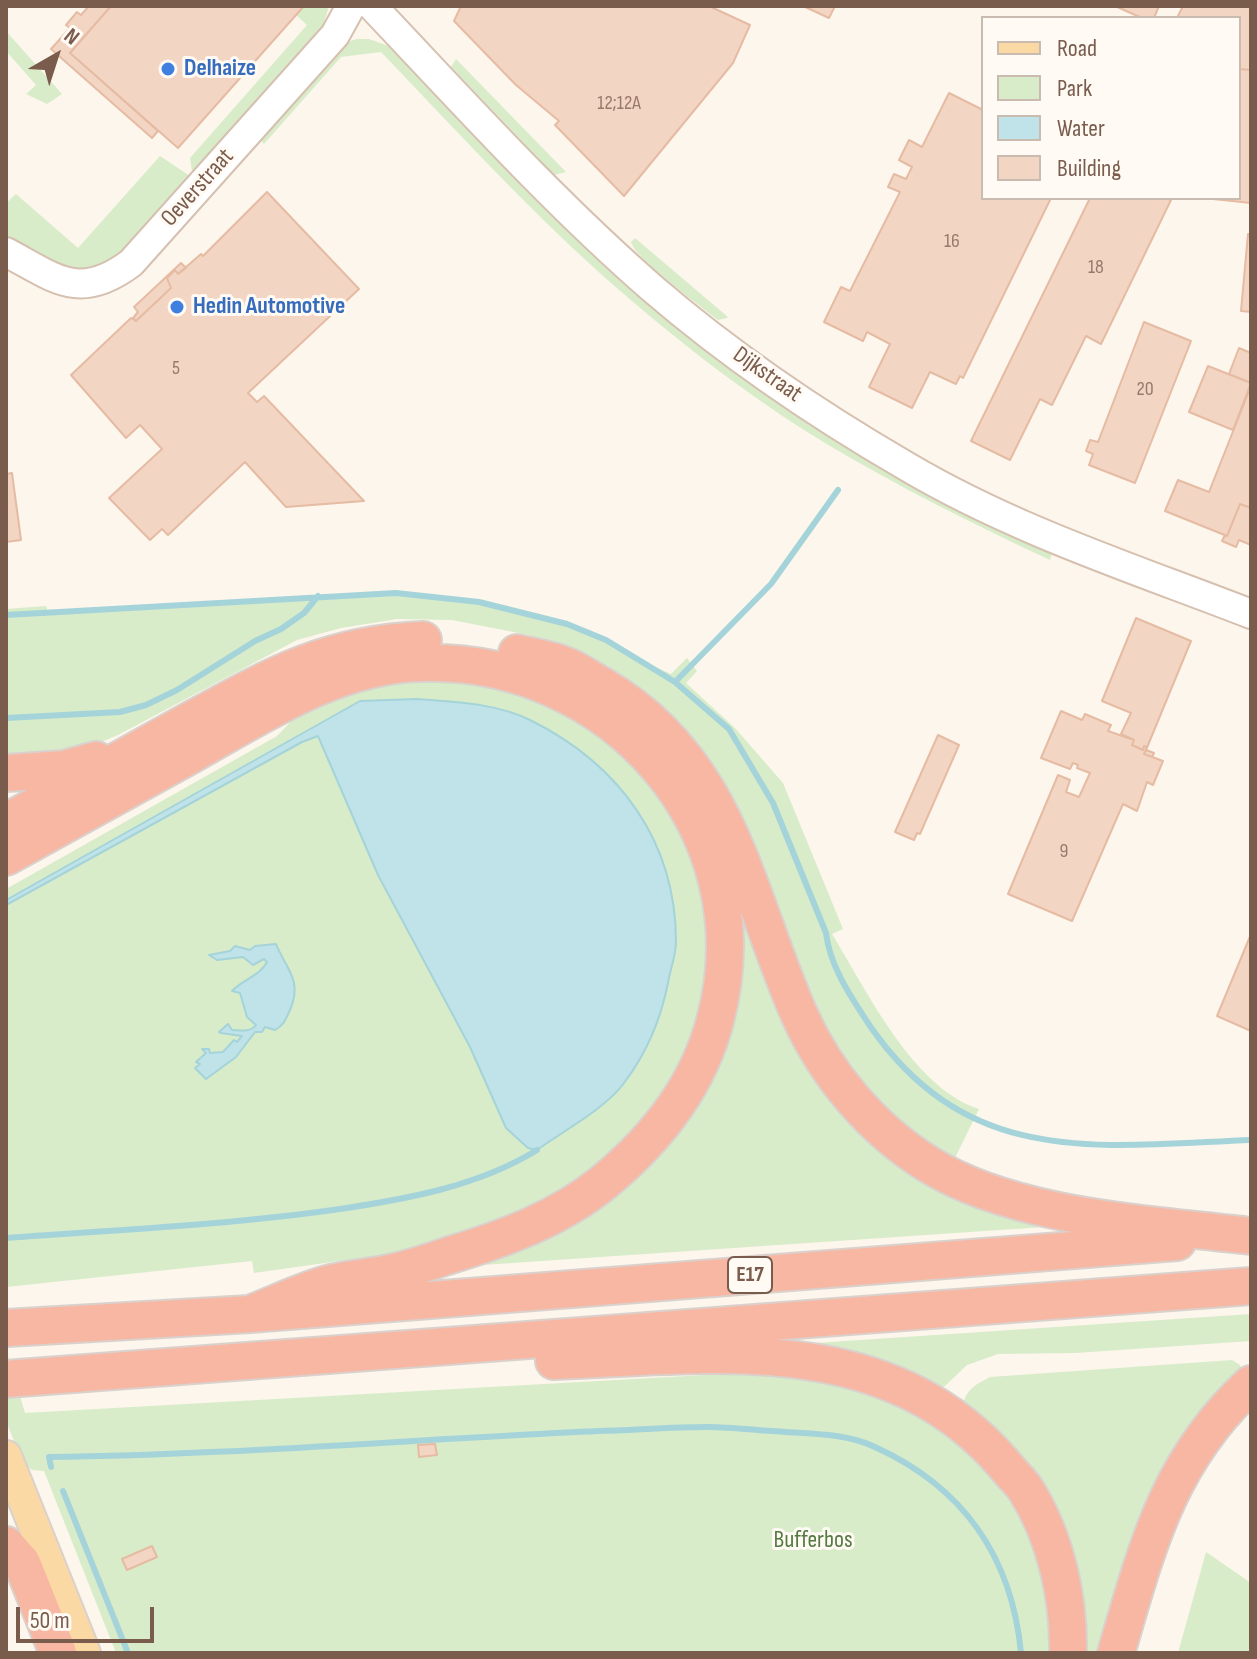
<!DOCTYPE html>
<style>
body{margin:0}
#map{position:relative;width:1257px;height:1659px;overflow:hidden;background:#fdf6ec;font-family:"Sofia Sans Condensed",sans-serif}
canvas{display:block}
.frame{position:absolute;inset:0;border:8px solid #7a5c4d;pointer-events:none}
.legend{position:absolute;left:981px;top:16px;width:260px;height:184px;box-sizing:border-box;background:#fffaf3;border:2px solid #cabbb1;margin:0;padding:10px 14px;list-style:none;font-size:24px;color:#7a5c4d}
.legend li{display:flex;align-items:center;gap:16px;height:40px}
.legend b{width:40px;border:2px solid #cabbb1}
.north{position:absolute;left:16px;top:16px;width:80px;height:80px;-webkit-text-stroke:6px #fffaf3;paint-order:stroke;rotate:39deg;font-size:22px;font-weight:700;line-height:32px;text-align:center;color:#7a5c4d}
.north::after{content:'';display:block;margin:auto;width:28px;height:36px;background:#7a5c4d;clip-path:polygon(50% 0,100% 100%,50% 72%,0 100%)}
.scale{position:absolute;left:16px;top:1607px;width:138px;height:36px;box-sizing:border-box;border:4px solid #7a5c4d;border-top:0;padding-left:10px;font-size:24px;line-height:28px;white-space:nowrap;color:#7a5c4d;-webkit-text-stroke:6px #fffaf3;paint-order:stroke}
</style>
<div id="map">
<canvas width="1257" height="1659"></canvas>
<div class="frame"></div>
<ul class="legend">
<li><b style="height:10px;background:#fbd9a5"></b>Road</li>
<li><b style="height:22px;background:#d8ecc9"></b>Park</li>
<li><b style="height:22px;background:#bfe3e8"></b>Water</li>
<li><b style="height:22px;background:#f3d5c3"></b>Building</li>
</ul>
<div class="north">N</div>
<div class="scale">50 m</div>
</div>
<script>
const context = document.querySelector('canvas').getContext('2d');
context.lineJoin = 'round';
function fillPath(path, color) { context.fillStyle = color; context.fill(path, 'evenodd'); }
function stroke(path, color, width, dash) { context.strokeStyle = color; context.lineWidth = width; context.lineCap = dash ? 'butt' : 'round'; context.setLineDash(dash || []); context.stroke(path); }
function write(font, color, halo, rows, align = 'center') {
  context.font = font + ' "Sofia Sans Condensed",sans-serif'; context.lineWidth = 6; context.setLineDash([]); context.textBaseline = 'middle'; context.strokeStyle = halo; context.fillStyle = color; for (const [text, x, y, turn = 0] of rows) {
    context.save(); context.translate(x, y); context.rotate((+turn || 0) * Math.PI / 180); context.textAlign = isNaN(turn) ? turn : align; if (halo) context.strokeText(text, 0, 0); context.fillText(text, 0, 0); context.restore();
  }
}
const green = new Path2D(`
 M304,6H329L321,33L133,247C86,294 54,266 6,240V203L16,194L78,248L160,156L193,178L190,158L307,25L296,15Z
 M6,31L62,94L47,104L26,94L36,85L6,51Z
 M357,39H369L389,46L565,228L626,284L707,350L916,487L974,518L1052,553L1050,560C973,524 897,486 825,443C746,395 671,336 602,275C524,205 453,127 381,52L341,57L264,144L257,136L341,44Z
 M456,59L566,172L554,175L451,67Z
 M635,238L728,317L727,318L718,320C702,307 634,258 631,242Z
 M396,593C454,599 510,606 566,624C603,636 635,659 671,674L687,658L697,671L686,683L735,728L783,783L843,929L832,934C867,991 913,1088 979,1109L953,1162L892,1120L844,1065L816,1010L794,954L762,860L729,796L686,733L643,692L595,660L529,635L452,620L397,619L341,628L297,640L118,735L85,749L6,758V609L46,606L48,612Z
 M432,647C469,650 505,653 540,665C623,694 694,762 726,844C750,906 764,973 794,1032C828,1099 898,1168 968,1195C997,1207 1026,1212 1056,1218L1061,1220L1059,1226L453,1267L452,1264C629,1215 770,1074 726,879C710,809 667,750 610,709C545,663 460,646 382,659C326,668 277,699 228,725C153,765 80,806 6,847V842C65,809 125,777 184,744C265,698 336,652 432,647Z
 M400,678L517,689L582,720L626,753L686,834L711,926L704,1013L681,1065L644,1123L614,1156L567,1188L518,1215L410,1251L254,1273L252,1261L6,1287V889L277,736L307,705Z
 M1251,1314V1341L1076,1353L998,1354L967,1365L945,1386L936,1389L800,1344Z
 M6,1349L25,1413L723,1374C754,1376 789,1374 821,1380C933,1402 1009,1463 1044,1574C1051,1598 1050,1628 1053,1653H116L44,1471L32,1470L27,1466L20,1456L6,1421Z
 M1232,1360L1240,1365L1242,1372L1107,1653H1077L1074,1597L962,1410C965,1390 973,1386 990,1377Z
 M1206,1552L1251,1583V1653H1178Z`);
const water = new Path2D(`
 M417,699C454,702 496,703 530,720C619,764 676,841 676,942C676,955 670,970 668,983C661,1018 646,1054 624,1083C605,1109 563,1131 537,1150L528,1148L506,1128L470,1047L378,875L318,736L302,742L6,905L8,899L360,701Z
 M276,944C286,969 303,980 290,1010C286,1019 284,1025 275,1030L265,1027L262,1032H255L236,1057L206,1079L195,1068L200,1064L196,1062L206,1053L202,1049H209L210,1053L223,1052L234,1040L237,1042L242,1036L221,1033L219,1032L228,1024L232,1030C239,1030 250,1033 256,1025L247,1017L240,993L232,991C243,979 260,976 267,962L264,959L253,965L243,957L217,960L209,955L230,951L235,946L250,950L255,946Z`);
const stream = new Path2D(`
 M6,615L396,593L479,602L567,624L606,640L675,682L729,729L773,803L826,933C830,967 851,997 870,1026C969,1169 1099,1146 1251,1140
 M675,682L771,584L838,490
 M6,718L120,712L146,705L177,690L255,641L281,629L304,613L318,596
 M6,1238C117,1230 229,1225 340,1209C407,1199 479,1186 537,1150
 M51,1467L49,1457C232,1455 415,1439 599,1431C635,1430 671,1427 708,1427C734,1427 760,1431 786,1432C816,1434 848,1434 875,1447C963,1487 1012,1557 1021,1653
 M63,1491L128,1653`);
const building = new Path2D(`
 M89,6H111L70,53L158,131L152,138L51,49L70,28L66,25L77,12L81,15Z
 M111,6H304L178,148L70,53Z
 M461,6H709L750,25L733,63L624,196L555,125L559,121L516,85L454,21Z
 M803,6H835L829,18Z
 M1115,6H1159L1154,18H1142Z
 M1183,6H1251V70L1239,69V18H1177Z
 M1239,69L1251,70V203L1213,199L1239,198Z
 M949,93L983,110V198H1051L963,378L960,376L956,384L930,372L912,408L869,387L890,344L867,332L863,341L824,322L841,287L850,291L900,192L888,187L894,174L906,179L912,167L899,160L909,140L922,147Z
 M267,192L359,289L248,393L257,402L264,396L364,501L286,507L245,462L168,535L162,529L150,540L109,498L162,449L140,425L126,438L71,375L131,318L136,321L171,288L167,278L175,270L178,274L201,254L203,256Z
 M1090,198H1166L1171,200L1101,344L1086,336L1052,405L1040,399L1010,460L971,441Z
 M1248,234H1251V312L1241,311Z
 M181,263L186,268L178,274L175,270L167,278L171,288L136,321L133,318L138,312L134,307Z
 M1144,322L1191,341L1135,483L1089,465L1093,454L1086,451L1090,440L1098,442Z
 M1239,348L1251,353V383L1229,374Z
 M1208,366L1251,383L1233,430L1189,412Z
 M1251,386V508L1240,504L1227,536L1165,511L1178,480L1209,492Z
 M12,473L21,540L6,542V474Z
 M1240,504L1251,508V545L1239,540L1236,547L1222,541L1225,535L1227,536Z
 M1136,618L1191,641L1146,750L1154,753L1152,757L1144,754L1147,747L1144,746L1143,750L1132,745L1134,740L1121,734L1131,713L1102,701Z
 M1061,711L1082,720L1085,714L1111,725L1108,731L1134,740L1132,745L1143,750L1144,746L1147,747L1144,754L1163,761L1153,785L1147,782L1137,811L1123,804L1072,921L1008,894L1058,775L1070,780L1066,792L1079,797L1090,773L1077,768L1078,765L1073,763L1070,769L1041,758Z
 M938,735L959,745L920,834L917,833L914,840L895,832Z
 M1251,934V1031L1217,1016Z
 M435,1444L437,1455L419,1457L418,1445Z
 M152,1546L157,1557L127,1570L122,1559Z`);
const secondary = new Path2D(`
 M372,6C463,102 553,202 653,289C731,356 818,415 906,466C1014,530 1135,569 1251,614
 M6,252C55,278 79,302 131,263L335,35L351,6`);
const primary = new Path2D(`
 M6,1456L85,1653`);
const highway = new Path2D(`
 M517,653C533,657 549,659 564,665C577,669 589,679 601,685C730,759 745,891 799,1014C826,1075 872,1129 928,1164C1014,1218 1151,1224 1251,1236
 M6,773L64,769L96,760
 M6,822C62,792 117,761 173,730C261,682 320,644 423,640
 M6,857C66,824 127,790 187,757C259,717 335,665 420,663C613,657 766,830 715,1021C698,1086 655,1140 604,1182C559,1219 503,1239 447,1256C430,1262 412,1268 394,1272C373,1277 352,1278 331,1283C304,1290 276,1304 250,1314
 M6,1328L250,1314L1177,1242
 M554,1361C714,1355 886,1329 1003,1463C1010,1472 1020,1481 1026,1490C1056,1538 1069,1598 1068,1653
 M6,1379L1251,1286
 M6,1545L22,1563L58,1653
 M1116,1653C1147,1548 1167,1462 1251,1384`);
const markers = [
 [168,69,8,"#3f7fe0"],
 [177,307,8,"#3f7fe0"]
];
const numberNames = [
 ["12;12A",619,104],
 ["16",952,242],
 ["18",1096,268],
 ["5",176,369],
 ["20",1145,390],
 ["9",1064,852]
];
const shields = [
 [750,1275,44]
];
const shieldNames = [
 ["E17",750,1275]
];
const shopNames = [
 ["Delhaize",184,69],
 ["Hedin Automotive",193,307]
];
const streetNames = [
 ["Oeverstraat",198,188,-48],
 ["Dijkstraat",767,375,35]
];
const parkNames = [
 ["Bufferbos",813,1541]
];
fillPath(green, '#d8ecc9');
fillPath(water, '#bfe3e8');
stroke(water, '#a5d3da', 2);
stroke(stream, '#a5d3da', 6);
fillPath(building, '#f3d5c3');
stroke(building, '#e6bba3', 2);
stroke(secondary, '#d6c0b0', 32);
stroke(primary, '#dad1cd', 34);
stroke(highway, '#dad1cd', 40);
stroke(secondary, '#fff', 28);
stroke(primary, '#fbd9a5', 30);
stroke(highway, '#f7b7a3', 36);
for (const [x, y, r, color] of markers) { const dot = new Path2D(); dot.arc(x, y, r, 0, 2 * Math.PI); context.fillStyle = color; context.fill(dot); stroke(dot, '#fffaf3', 3); }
write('20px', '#987a6a', null, numberNames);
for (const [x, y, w] of shields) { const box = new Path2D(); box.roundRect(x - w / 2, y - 18, w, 36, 6); context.fillStyle = '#fffaf3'; context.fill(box); stroke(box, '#7a5c4d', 2); }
write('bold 22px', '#7a5c4d', null, shieldNames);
write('bold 24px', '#366cbe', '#fffaf3', shopNames, 'left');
write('24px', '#7a5c4d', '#fffaf3', streetNames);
write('24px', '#537a41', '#fffaf3', parkNames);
</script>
